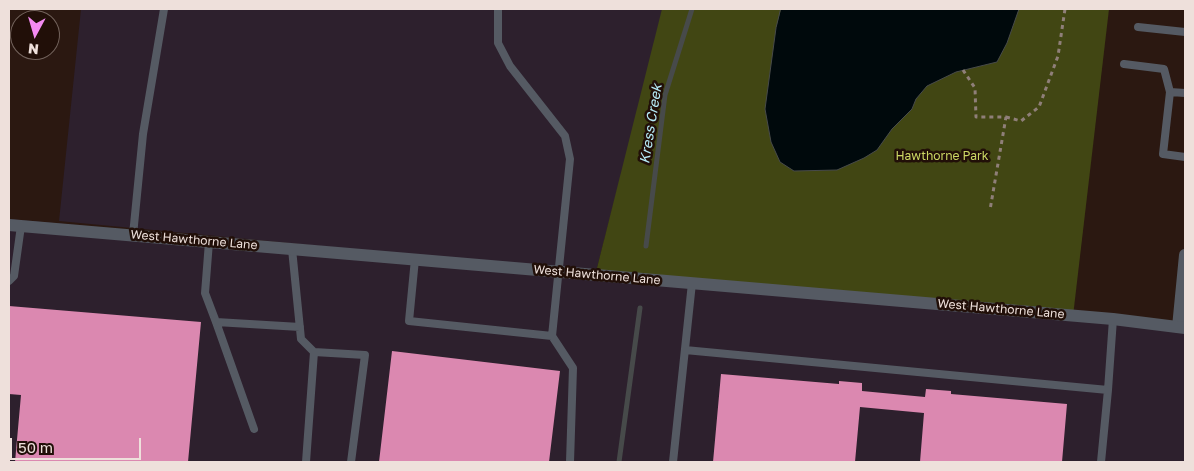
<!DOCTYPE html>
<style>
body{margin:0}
#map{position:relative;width:1194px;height:471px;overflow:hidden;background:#2b1811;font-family:"Golos Text",sans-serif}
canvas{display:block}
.frame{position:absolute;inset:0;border:10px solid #eee0db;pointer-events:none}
.north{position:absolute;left:10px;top:10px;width:50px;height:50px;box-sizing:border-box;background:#210f08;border:1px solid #73635c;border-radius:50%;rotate:186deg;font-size:14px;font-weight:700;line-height:20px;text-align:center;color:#eee0db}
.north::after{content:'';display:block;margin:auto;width:18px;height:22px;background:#f38af1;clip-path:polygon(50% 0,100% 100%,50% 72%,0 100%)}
.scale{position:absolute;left:10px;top:438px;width:131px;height:22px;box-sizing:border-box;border:2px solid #eee0db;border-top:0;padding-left:6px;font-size:15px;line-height:18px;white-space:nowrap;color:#eee0db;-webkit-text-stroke:4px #210f08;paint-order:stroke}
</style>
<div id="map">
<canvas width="1194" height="471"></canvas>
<div class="frame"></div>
<div class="north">N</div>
<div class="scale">50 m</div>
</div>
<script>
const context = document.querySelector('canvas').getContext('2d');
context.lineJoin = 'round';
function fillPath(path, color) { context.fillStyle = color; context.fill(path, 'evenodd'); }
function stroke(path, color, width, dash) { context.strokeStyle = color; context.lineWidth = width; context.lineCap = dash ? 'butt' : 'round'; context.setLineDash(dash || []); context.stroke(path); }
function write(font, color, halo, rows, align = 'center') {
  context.font = font + ' "Golos Text",sans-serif'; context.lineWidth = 5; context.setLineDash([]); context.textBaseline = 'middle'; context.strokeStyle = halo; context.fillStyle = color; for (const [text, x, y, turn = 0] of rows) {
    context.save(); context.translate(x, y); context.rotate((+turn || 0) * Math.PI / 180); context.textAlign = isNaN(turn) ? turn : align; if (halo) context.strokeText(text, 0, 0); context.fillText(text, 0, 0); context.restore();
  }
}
const industrial = new Path2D(`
 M81,9H664L596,272L1185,325V462H9V219L457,259L59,221Z`);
const green = new Path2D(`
 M662,9H1109L1073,316L596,272Z`);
const water = new Path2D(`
 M781,9H1019L1007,43L997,62L956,72L927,86L916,99L912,109L892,129L877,150L864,158L837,170L794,171L780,162L771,142L765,109L776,28Z`);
const stream = new Path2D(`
 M646,246L665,95L692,9
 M619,462L640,308`);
const building = new Path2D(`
 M9,306L201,322L188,462H15L21,395L9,394Z
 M392,351L560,371L549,462H379Z
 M721,374L839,384V381L862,383V391L925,397L926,389L951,391V394L1067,404L1062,462H920L924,413L860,407L855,462H713Z`);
const path = new Path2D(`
 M963,70L975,88L976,117H1006L990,210
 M1006,117L1021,121L1039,107L1058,56L1065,9`);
const service = new Path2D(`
 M498,9V43L510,66L565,136L570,159L552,336
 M1138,27L1185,32
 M1124,64L1164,69L1170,92
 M1185,93L1170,92L1163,154L1185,157
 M133,235L143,134L164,9
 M209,242L205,293L216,322L254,429
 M292,249L301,339L314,352L365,355L351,462
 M415,259L409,321L552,336L573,368L570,462
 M9,281L14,276L21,226
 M216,322L300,327
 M685,350L1108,390L1101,462
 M1108,390L1113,319
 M306,462L314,352
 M673,462L692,283`);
const minor = new Path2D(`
 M1178,327L1185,255`);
const tertiary = new Path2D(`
 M9,225L1113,319L1185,328`);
const parkNames = [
 ["Hawthorne Park",942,156]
];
const streetNames = [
 ["West Hawthorne Lane",194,240,5],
 ["West Hawthorne Lane",597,275,5],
 ["West Hawthorne Lane",1001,309,5]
];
const waterNames = [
 ["Kress Creek",651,124,-81]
];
fillPath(industrial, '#2d202d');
fillPath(green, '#414613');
fillPath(water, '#00090c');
stroke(water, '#474a4a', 1);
stroke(stream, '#474a4a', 5);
fillPath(building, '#db88b0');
stroke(path, '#8f7f79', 3, [4, 4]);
stroke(service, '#555a63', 8);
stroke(minor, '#555a63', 12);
stroke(tertiary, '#555a63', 12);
write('12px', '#ccd864', '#210f08', parkNames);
write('12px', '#eee0db', '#210f08', streetNames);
write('italic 14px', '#b5eaf6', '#210f08', waterNames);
</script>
